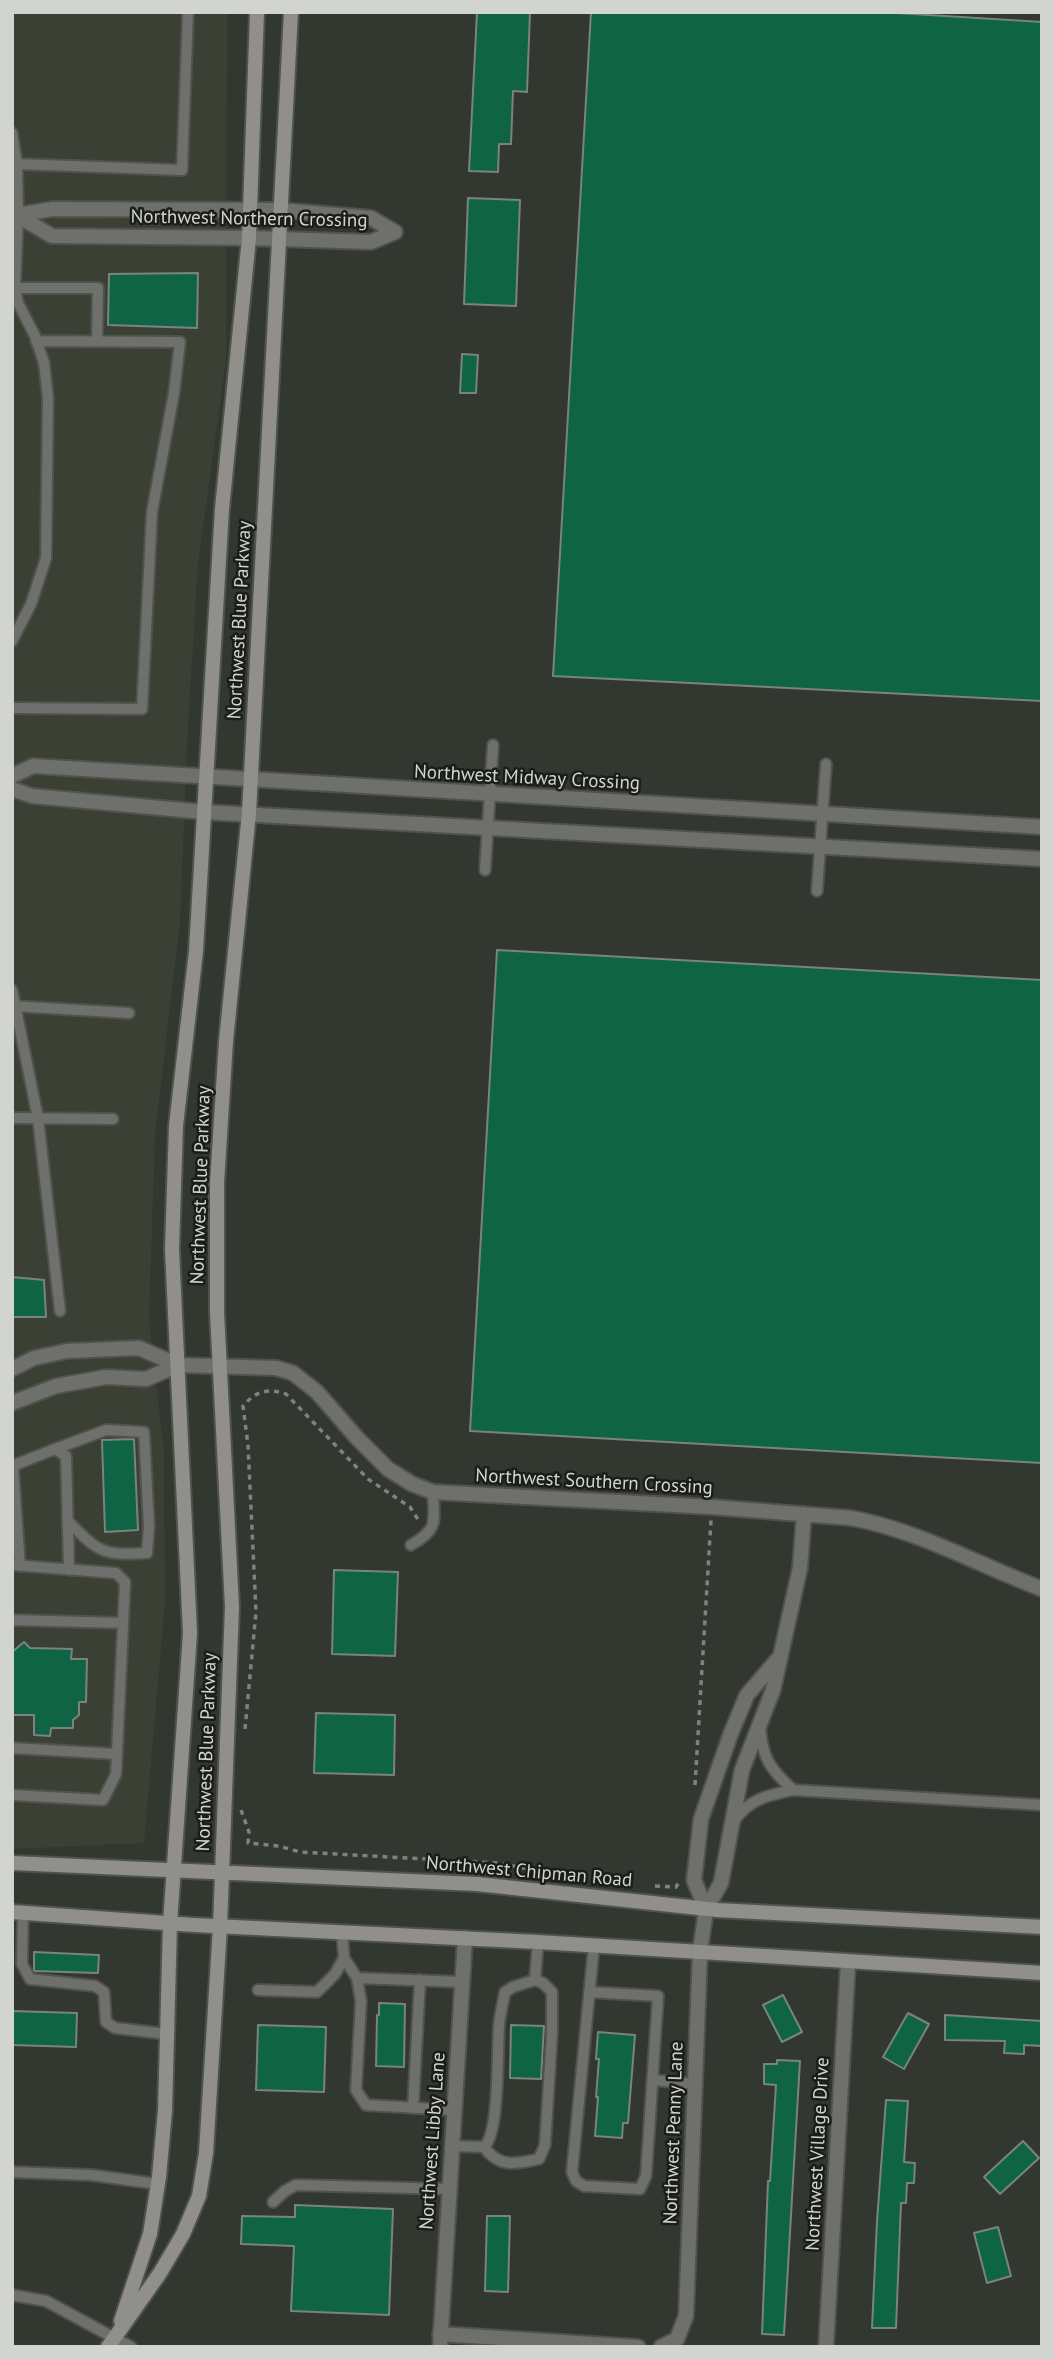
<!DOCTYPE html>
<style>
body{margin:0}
#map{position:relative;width:1054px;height:2359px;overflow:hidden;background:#323730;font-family:"PT Sans",sans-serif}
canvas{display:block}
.frame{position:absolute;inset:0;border:14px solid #d1d4cf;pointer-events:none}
</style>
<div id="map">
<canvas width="1054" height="2359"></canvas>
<div class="frame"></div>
</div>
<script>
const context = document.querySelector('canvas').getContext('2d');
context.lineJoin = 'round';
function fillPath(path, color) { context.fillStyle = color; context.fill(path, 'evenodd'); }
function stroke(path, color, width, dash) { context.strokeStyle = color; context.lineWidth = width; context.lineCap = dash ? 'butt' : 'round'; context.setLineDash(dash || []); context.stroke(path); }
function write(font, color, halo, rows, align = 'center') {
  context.font = font + ' "PT Sans",sans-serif'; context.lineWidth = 5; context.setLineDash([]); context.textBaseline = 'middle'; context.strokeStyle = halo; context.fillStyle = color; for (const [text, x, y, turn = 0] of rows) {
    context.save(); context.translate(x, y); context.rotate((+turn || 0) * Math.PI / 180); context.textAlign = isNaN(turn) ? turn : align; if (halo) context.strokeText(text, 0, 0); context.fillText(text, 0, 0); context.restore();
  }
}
const built = new Path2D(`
 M12,12H227L226,361L198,563L187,743L180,922L155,1135L149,1317L164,1454L165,1603L144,1843L12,1849Z`);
const building = new Path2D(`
 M477,12H530L527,92L513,91L511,144H499L498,172L469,171Z
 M591,12H880L1042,22V701L553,676Z
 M468,198L520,200L516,306L464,304Z
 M198,273L197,328L108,325L109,274Z
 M462,354L478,355L476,393H460Z
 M497,950L1042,980V1463L470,1431Z
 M12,1277L44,1280L46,1317H12Z
 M134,1439L138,1530L105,1532L102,1440Z
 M334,1570L398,1572L395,1656L332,1654Z
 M24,1642L30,1648L72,1649L71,1659H87L86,1702H79V1715L73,1720V1728H51L50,1736L34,1735V1715H12V1652Z
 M316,1713L395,1715L394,1775L314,1773Z
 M34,1952L99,1955L98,1973L34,1971Z
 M783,1995L802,2032L782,2042L763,2005Z
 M379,2003L405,2004L404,2067L376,2066L377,2015H379Z
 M12,2011L77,2013L76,2047L12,2045Z
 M908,2013L929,2024L904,2069L883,2057Z
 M945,2015L1042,2021V2046L1024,2045V2054L1004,2053L1005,2041L945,2040Z
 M258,2025L326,2027L324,2092L256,2090Z
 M511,2025L544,2026L541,2079L510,2078Z
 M598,2032L635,2035L628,2123H623L622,2138L595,2136L598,2097H596L599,2059H596Z
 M777,2060L800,2061L784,2335L762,2334L768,2181H770L776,2085L764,2084V2064H777Z
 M886,2100L908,2101L904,2162L915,2163L914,2183H907L906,2203H901L896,2328H872L877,2221Z
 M1023,2141L1039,2158L1000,2194L984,2177Z
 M295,2205L393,2209L389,2315L291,2311L294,2246L241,2244L242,2216L295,2217Z
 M487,2216H510L508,2292L485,2291Z
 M998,2227L1011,2276L987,2283L974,2233Z`);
const path = new Path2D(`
 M245,1729L256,1612L248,1445L243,1406C256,1391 267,1388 286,1394L368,1479L410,1507L419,1521
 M695,1785L711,1520
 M241,1810L249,1832L248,1843L279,1846L300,1852L497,1863L574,1877
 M655,1886L676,1887L679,1882`);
const lane = new Path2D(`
 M12,133L17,164L18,216L15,288L18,303L35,336L44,363L48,398L46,558L31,604L12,641
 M17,164L182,170L188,12
 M15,288H98L97,341
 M12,708L142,709L152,512L174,393L180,342L36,341
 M485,870L493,745
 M817,891L826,764
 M12,990L38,1118L60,1311
 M12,1006L129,1013
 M12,1118L113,1119
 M55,1449L106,1430L144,1432L149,1527L147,1553C103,1556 98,1552 68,1521
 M13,1465L20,1566
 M12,1466L55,1449L66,1456L69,1570
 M411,1545C439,1529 434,1522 433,1492
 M12,1565L116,1573L125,1582L116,1774L103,1800L12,1795
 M12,1620L123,1623
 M12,1748L117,1754
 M793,1790L1042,1805
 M734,1821C749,1799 768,1795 793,1790C770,1769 762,1758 760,1726
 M23,1913L22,1964L30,1979L95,1986L104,1992L106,2022L115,2028L167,2034
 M342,1932L344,1958L357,1978L361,2001L356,2090L366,2105L454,2110
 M357,1978L462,1982
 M258,1990L317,1992L335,1974L344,1958
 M589,1992L658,1996L646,2176L640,2189L584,2186L576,2181L572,2172L594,1945
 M653,2080L695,2084
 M413,2108L420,1980
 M452,2146L484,2147C500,2133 497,2049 499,2025C500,2014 503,2003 505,1992L513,1987L535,1980L538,1942
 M484,2147C499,2168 516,2164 539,2159L545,2145L552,2033V1992L543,1983L535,1980
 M12,2172L91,2175L158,2184
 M273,2202L285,2191L296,2185L449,2189
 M12,2295L46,2301L131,2347`);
const street = new Path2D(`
 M12,216L52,209L280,210L371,218L395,232
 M18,216L52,236L249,238L371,242L395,232
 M12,776L33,766L1042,827
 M12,789L32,796L204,812L1042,859
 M12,1369L34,1358L67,1351L139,1348L178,1365L276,1368L293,1373L317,1392L357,1438L388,1469L412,1484L433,1492L712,1507L851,1518C917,1530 979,1565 1042,1589
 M12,1403L56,1386L106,1377L146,1379L178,1365
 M706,1909L694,1880L701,1819L731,1733L747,1695L777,1660
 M440,2334L638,2347
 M440,2347L465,1938
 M661,2347L677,2339L686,2316L700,1952L706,1909L721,1883L742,1770L773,1690L800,1568L804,1514
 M826,2347L848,1963`);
const secondary = new Path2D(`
 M12,1863L477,1884L717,1910L1042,1927
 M12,1912L194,1925L538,1942L1042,1973
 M121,2321L150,2234L159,2177L165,2111L170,1924L190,1633L172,1249L176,1126L196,951L222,509L249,238L257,12
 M108,2347L160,2273L183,2234L199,2196L206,2153L220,1927L232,1607L217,1312V1183L226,1041L249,813L291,12`);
const streetNames = [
 ["Northwest Northern Crossing",249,219,1],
 ["Northwest Blue Parkway",240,620,-87],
 ["Northwest Midway Crossing",527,778,3],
 ["Northwest Blue Parkway",201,1185,-88],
 ["Northwest Southern Crossing",594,1482,3],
 ["Northwest Blue Parkway",207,1752,-88],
 ["Northwest Chipman Road",529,1872,5],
 ["Northwest Penny Lane",674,2133,-88],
 ["Northwest Libby Lane",433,2141,-86],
 ["Northwest Village Drive",818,2154,-87]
];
fillPath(built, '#3a4134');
fillPath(building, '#0e6445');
stroke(building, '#7a837e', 2);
stroke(lane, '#4f534d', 14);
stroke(street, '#4f534d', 18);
stroke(secondary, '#4f534d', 18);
stroke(path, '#7f837d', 3.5, [5, 5]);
stroke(lane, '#6f6f6b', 10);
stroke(street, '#6f6f6b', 14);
stroke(secondary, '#908f89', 14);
write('19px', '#d1d4cf', '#1b1d1a', streetNames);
</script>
